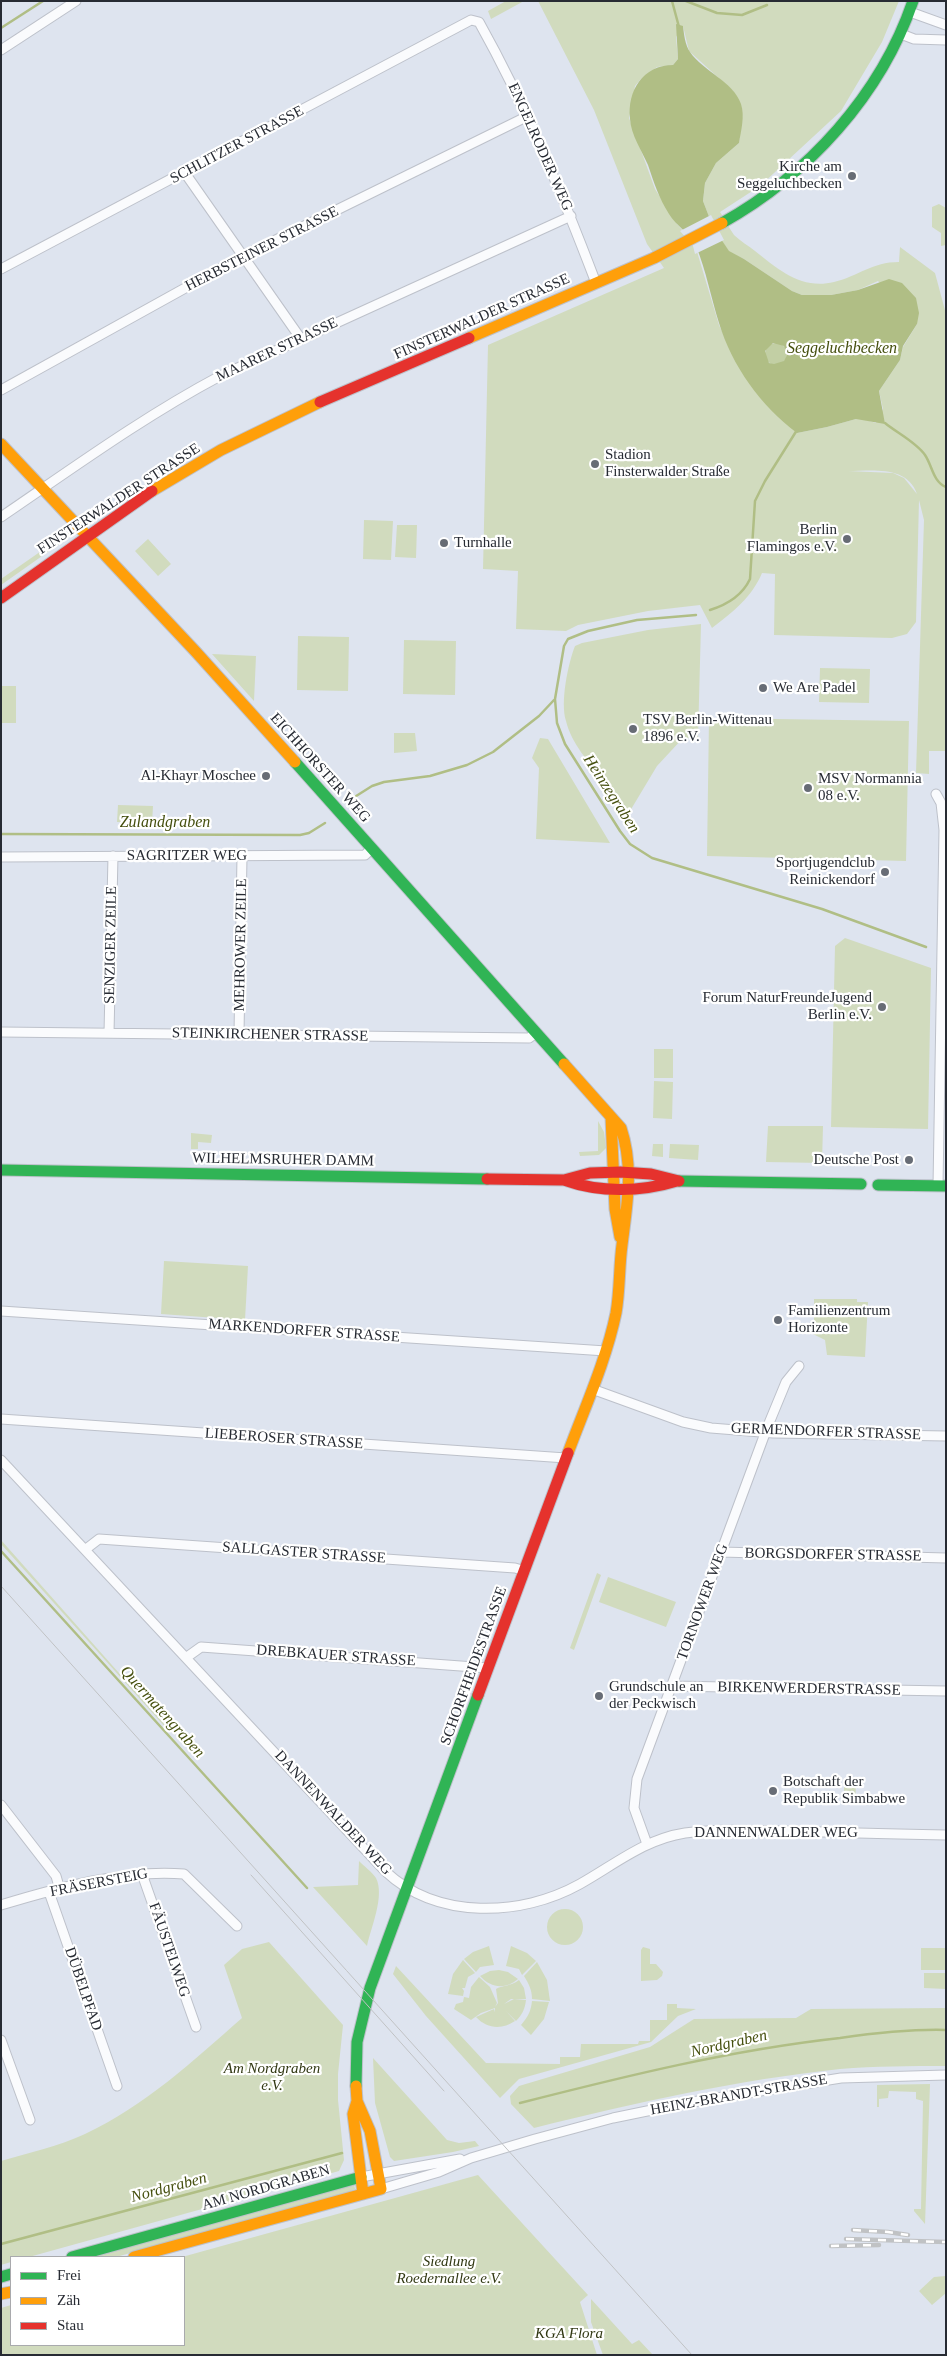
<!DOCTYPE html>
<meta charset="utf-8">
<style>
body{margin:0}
#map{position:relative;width:947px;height:2356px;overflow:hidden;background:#dee4ef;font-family:"Times New Roman",serif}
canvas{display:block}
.frame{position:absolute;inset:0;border:2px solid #272b33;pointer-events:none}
.legend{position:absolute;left:10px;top:2256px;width:175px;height:90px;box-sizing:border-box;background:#fff;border:1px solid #a9aaad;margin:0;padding:6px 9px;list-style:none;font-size:15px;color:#272b33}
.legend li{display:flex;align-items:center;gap:10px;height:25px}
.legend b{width:25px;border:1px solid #a9aaad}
</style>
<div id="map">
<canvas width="947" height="2356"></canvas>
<div class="frame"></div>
<ul class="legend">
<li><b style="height:6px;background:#30b455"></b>Frei</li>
<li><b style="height:6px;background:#ff9f0a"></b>Zäh</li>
<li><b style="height:6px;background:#e5322d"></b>Stau</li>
</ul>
</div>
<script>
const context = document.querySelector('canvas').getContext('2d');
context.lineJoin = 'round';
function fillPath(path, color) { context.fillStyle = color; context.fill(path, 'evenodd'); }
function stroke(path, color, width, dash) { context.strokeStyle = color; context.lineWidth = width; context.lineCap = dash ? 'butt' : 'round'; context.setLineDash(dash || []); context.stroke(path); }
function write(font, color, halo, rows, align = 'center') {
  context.font = font + ' "Times New Roman",serif'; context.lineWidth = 4.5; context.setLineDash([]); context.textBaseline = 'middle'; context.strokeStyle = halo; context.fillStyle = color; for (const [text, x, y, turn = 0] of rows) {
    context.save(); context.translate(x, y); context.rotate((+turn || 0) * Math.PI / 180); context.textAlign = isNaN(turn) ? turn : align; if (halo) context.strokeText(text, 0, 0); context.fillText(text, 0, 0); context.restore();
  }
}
const green = new Path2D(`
 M506,1H524L491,19L488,11Z
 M538,1H899L882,42L841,111L760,186L720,212C725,219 729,228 734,235C740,241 749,246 755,251C779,270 802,290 834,282C859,276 872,262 899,262L900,247L935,273L946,314V751H929V774L916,773L924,520L919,500L916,622L907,634L892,638L774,635L775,574L762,573C752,597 733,612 712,628L700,605L648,611L578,625L566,631L516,629L518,571L483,569L488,345L664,268L647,244L594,110ZM683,26L689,51L733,91C745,108 741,124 739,143L716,163L705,183L703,201L713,227L729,252L744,259L792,291L802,295H831L858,290L878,281L917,324L903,347L900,360L879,391L883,409L876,423L863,419H856L827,427L797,433L731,351L719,325L695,245L677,224L655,189L631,123L629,118L635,86L640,80L657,67L673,65L678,59L676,37ZM848,471C872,471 907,465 917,494L904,478L893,473Z
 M939,204L946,208V245L941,246V233L932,227V207Z
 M364,520L393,521L391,560L363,559Z
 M397,525H417L416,558L395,557Z
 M70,531L69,537L1,585V579Z
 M148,539L171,564L158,576L135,551Z
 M701,624L698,738H683L657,766L624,821C616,807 609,793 601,780C589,761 572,745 566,721C560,702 568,664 575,646L582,643L648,630Z
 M298,636L349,637L348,691L297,690Z
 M404,640L456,641L455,695L403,694Z
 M212,654L256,656L254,701Z
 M820,668L870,669L869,703L819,702Z
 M1,686H16V723H1Z
 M709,718L909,721L906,861L707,856Z
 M394,733H415L417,751L394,753Z
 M540,738L548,739L610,843L536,839L539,768L532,758Z
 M118,805L153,806L152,823L117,822Z
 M845,938L931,968L928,1129L831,1127L835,946Z
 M654,1049H673V1078H654Z
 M654,1081L673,1082L672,1119L653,1118Z
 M598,1121L604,1132L606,1148L599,1155L580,1156L579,1152L598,1151Z
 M768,1126H823L822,1163L766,1162Z
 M191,1133L212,1135L211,1143L198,1142V1149H191Z
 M653,1144H663V1157L652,1156Z
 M670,1144L699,1145L698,1160L669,1158Z
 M164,1261L248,1266L245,1320L161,1314Z
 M814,1299H857V1302H868L865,1357L827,1355L825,1340L811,1333L814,1324Z
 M1,1540L166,1726L174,1732L166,1728L1,1544Z
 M597,1573L601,1575L574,1650L570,1648Z
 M608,1577L676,1602L666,1627L599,1602Z
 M844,1786H856L855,1801H844Z
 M359,1861C364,1866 372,1872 376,1878C385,1896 371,1927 367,1946L313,1887L358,1885Z
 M547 1927a18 18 0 1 1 36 0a18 18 0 1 1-36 0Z
 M269,1942L343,2025L338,2074V2100L344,2160L339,2171L29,2257H11V2262L1,2265V2161C29,2153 59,2146 85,2134C145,2106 193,2061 242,2018L224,1965L242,1949Z
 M489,1946L494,1965L480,1967L476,1972L464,1959L473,1952Z
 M511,1946L527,1953L536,1961L522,1975L519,1969L506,1966Z
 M643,1947L650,1949V1964H656L663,1972L662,1976L657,1980L641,1981V1950Z
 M921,1948H946V1970H921Z
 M463,1960L475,1973L468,1977L465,1988H462L464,1991L463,1996L448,1994L453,1974Z
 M537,1962L547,1980L550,2001L532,1999C532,1990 529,1984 524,1976Z
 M396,1966L486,2063L560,2064V2057H580L581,2044H638L639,2041H650V2020H667V2004H677V2008L696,2009L678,2016L651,2042L519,2079L500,2098L426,2016L393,1974Z
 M499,1970L508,1972L518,1979C505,1990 491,1988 480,1976L490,1971Z
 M924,1973H946V1989L924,1988Z
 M479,1977L490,1987L497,2003L495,2007L498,2003L496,1989C502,1985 510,1987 519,1980L524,1988L526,1999H511L504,2004L514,1999L526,2000C525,2009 522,2015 516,2021L506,2011L515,2021C502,2030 487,2029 476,2017L494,2009L495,2012V2008L481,2013L471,2020L454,2009L456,2004L463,2002L464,1997L469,1998L471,1987Z
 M532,2001L549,2002L544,2019L531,2035L521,2025C528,2017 531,2011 532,2001Z
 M946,2008V2066C910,2066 875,2066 840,2069C737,2080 634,2103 534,2128L511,2104L510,2096L519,2086L650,2047L694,2019L796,2018L811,2009Z
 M373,2058L447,2140L459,2143L475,2141L479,2146L453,2152L394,2161L390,2157L375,2103Z
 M930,2084L925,2224L914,2211V2209H921L923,2101L916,2099V2092L889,2091L888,2098L879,2099V2107H877V2085Z
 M478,2175L588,2295L580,2302L597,2355H1V2308L11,2305V2345H184L182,2257Z
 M354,2184L355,2189L349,2192L116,2257H90Z
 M946,2276V2293L932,2305L919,2291L934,2277Z
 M591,2299L632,2344L639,2340L653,2355H603L591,2322Z`);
const forest = new Path2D(`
 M765 354a11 11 0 1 1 22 0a11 11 0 1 1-22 0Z`);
const water = new Path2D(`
 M676,24L683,26C684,34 685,45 690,52C704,72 733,81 741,104C745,116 741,131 739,143L716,163L705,183L703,201L713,227L729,251L744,259L792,291L802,295H831L858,290L889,279L902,283L916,298L919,313L917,324L903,346L900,360L879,391L885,424L856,419L827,427L797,433C761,406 732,366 719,323C711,298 706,270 696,246C690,233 676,226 669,214C659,198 654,183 648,165C642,151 631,135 630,119C627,91 643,65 673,65L678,59ZM773,343L784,346L787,355L784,361L774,364L769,363L765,351Z`);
const pier = new Path2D(`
 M711,215L724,240L695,254L693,246L680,231Z`);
const stream = new Path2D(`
 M672,1L679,27
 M686,1L717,13L742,15L767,5
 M1,28L43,1
 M885,423C897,433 916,442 925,455C932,465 933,482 946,487
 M710,610C726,605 742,596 750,579L755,501L765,481L797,430
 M696,615L637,620L588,631L568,639L564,646L555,699L557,723L565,744L620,831L630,844L652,858L822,909L926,947
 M353,798L372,786L384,782L430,776L467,765L493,752L539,716L554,700
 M1,834L300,835L309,833L325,823
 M1,1551L307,1888
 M520,2103C626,2076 731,2050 840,2038C875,2033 910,2029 946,2030
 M1,2244L342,2153`);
const street = new Path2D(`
 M910,12L946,25
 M901,34L914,39L946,40
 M1,50L76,1
 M185,173L301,339
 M1,269L471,20L479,22C526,106 562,194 596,283
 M1,390L243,256L528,116
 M1,517C73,468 143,417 220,376L571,216
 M936,794L941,803L944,830L938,1186
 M1,857L365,855L371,849
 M1,1032L529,1038L536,1033
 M109,1033L113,856
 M239,1034L242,856
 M1,1311L606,1351
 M592,1389L683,1422L711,1428L773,1433L946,1436
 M1,1419L566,1458
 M1,1460L385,1871C437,1920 521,1917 580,1884C614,1865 645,1839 685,1833C721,1828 758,1831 794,1831C845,1833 895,1834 946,1835
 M86,1549L99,1539L515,1568L525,1571
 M721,1552L946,1558
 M187,1657L201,1647L488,1668
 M671,1686L946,1691
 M1,1805L56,1876L60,1890
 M647,1844L634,1808L637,1779L767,1428L786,1382L799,1366
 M142,1874L196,2027
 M49,1892L117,2086
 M1,1905C57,1888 125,1869 184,1874L237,1926
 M1,2040L30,2120
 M361,2177L460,2159
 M381,2189L439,2172L471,2158L535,2139L613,2118L686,2103L841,2078L946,2075`);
const fast = new Path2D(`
 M722,223C808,175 881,95 913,1
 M295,762L564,1064
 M1,1170L487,1179
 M679,1181L861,1184
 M878,1185L946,1186
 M356,2086L357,2042L370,1988L478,1695
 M72,2257L361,2177
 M1,2277L11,2274`);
const slow = new Path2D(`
 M469,338L654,258L722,223
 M1,444L196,652L295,762
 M152,491L221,450L320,402
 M564,1064L621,1128C634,1167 627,1205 622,1245C619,1267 620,1290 616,1313C606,1361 585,1407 568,1453
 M611,1117L615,1209L620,1237
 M356,2086L357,2101L353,2114L363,2194
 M134,2257L381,2189L370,2131L357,2101
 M1,2294L11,2292`);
const jam = new Path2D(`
 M320,402L469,338
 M1,598L152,491
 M487,1179L564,1180L590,1173L620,1172L651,1174L679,1181
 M564,1180C600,1193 641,1192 677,1181
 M478,1695L568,1453`);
const tram = new Path2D(`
 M1,1586L692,2355
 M251,1875L444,2091`);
const rail = new Path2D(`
 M853,2230L888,2232L908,2235
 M846,2239L946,2242
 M831,2246L879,2245`);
const markers = [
 [852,176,5,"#676c75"],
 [595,464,5,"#676c75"],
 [847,539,5,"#676c75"],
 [444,543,5,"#676c75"],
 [763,688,5,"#676c75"],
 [633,729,5,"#676c75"],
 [266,776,5,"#676c75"],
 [808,788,5,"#676c75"],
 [885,872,5,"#676c75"],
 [882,1007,5,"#676c75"],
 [909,1160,5,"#676c75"],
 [778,1320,5,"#676c75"],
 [599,1696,5,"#676c75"],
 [773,1791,5,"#676c75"]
];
const streetNames = [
 ["SCHLITZER STRASSE",237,145,-28],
 ["ENGELRODER WEG",540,147,66],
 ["HERBSTEINER STRASSE",262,249,-27],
 ["FINSTERWALDER STRASSE",482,317,-24],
 ["MAARER STRASSE",277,350,-25],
 ["FINSTERWALDER STRASSE",119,499,-33],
 ["EICHHORSTER WEG",320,768,48],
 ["SAGRITZER WEG",187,856],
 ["SENZIGER ZEILE",111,945,-89],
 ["MEHROWER ZEILE",241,945,-89],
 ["STEINKIRCHENER STRASSE",270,1035,1],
 ["WILHELMSRUHER DAMM",283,1160,1],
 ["MARKENDORFER STRASSE",304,1331,4],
 ["GERMENDORFER STRASSE",826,1432,2],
 ["LIEBEROSER STRASSE",284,1439,4],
 ["SALLGASTER STRASSE",304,1553,4],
 ["BORGSDORFER STRASSE",833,1555,1],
 ["TORNOWER WEG",703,1602,-70],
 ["DREBKAUER STRASSE",336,1656,4],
 ["SCHORFHEIDESTRASSE",474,1666,-70],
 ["BIRKENWERDERSTRASSE",809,1689,1],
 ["DANNENWALDER WEG",333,1813,47],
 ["DANNENWALDER WEG",776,1833],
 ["FRÄSERSTEIG",99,1883,-11],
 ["FÄUSTELWEG",169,1950,71],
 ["DÜBELPFAD",83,1989,71],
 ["HEINZ-BRANDT-STRASSE",739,2095,-10],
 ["AM NORDGRABEN",266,2188,-16]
];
const poiNames = [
 ["Kirche am",842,167,"right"],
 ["Seggeluchbecken",842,184,"right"],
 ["Stadion",605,455],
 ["Finsterwalder Straße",605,472],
 ["Berlin",837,530,"right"],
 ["Flamingos e.V.",837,547,"right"],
 ["Turnhalle",454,543],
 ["We Are Padel",773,688],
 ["TSV Berlin-Wittenau",643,720],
 ["1896 e.V.",643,737],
 ["Al-Khayr Moschee",256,776,"right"],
 ["MSV Normannia",818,779],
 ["08 e.V.",818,796],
 ["Sportjugendclub",875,863,"right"],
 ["Reinickendorf",875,880,"right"],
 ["Forum NaturFreundeJugend",872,998,"right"],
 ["Berlin e.V.",872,1015,"right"],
 ["Deutsche Post",899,1160,"right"],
 ["Familienzentrum",788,1311],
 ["Horizonte",788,1328],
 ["Grundschule an",609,1687],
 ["der Peckwisch",609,1704],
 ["Botschaft der",783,1782],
 ["Republik Simbabwe",783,1799]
];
const parkNames = [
 ["Am Nordgraben",272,2069],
 ["e.V.",272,2086],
 ["Siedlung",449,2262],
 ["Roedernallee e.V.",449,2279],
 ["KGA Flora",569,2334]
];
const waterNames = [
 ["Seggeluchbecken",842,349],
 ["Heinzegraben",611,794,57],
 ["Zulandgraben",165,823],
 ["Quermatengraben",162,1712,48],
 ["Nordgraben",729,2044,-13],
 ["Nordgraben",169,2188,-15]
];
fillPath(green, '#d1dbbe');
fillPath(forest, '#c2cfa4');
fillPath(water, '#b0be85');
fillPath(pier, '#dee4ef');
stroke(stream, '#b0be85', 2.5);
stroke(street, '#bdc1ca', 11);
stroke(fast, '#bdc1ca', 13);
stroke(slow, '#bdc1ca', 13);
stroke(jam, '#bdc1ca', 13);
stroke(street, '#fafbfd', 9);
stroke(fast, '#30b455', 11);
stroke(slow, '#ff9f0a', 11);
stroke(jam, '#e5322d', 11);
stroke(tram, '#c0c2c4', 1);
stroke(rail, '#c0c2c4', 4.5);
stroke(rail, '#fff', 2.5, [8]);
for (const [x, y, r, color] of markers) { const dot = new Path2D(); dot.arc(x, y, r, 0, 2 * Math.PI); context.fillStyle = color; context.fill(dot); stroke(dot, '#fff', 2); }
write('15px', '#272b33', '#fff', streetNames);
write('15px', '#272b33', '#fff', poiNames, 'left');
write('italic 15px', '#313813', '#fff', parkNames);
write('italic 16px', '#454f0e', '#fff', waterNames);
</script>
